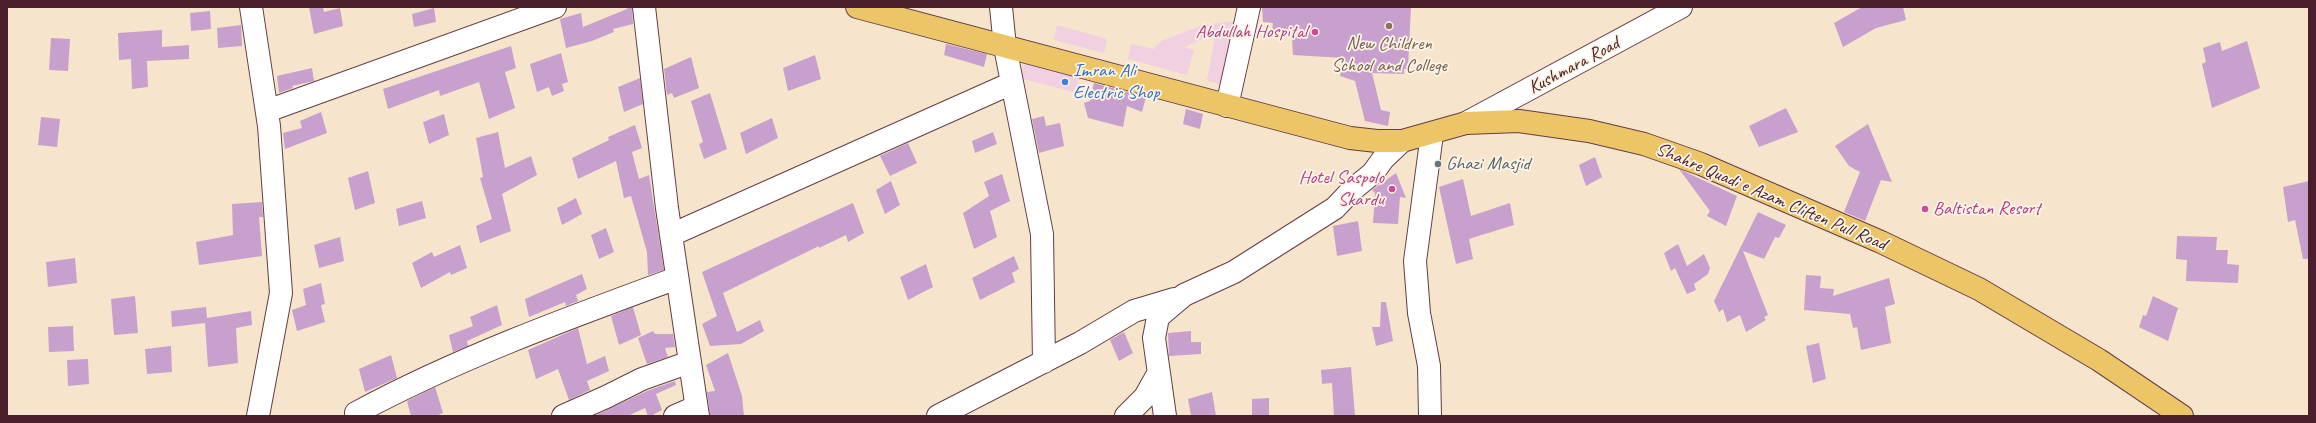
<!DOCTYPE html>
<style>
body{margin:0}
#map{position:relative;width:2316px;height:423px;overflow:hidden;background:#f6e5cc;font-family:Caveat,sans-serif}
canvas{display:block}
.frame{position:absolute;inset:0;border:8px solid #4a1f2b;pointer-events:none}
</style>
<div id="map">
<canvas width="2316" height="423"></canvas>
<div class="frame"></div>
</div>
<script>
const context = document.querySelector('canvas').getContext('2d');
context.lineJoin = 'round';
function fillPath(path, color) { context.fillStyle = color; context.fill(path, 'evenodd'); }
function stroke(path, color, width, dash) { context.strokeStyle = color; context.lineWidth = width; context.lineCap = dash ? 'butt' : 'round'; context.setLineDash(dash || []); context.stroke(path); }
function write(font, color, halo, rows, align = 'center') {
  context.font = font + ' Caveat,sans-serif'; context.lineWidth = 3.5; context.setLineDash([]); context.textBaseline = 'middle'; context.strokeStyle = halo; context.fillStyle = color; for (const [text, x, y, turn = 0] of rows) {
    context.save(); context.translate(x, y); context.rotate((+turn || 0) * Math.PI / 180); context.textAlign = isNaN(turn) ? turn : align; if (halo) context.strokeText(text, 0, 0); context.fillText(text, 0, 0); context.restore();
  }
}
const built = new Path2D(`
 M1235,21L1223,86L1207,80L1215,37L1205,38L1184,47L1194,50L1187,75L1128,59L1131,44L1155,49L1156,45L1164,40L1202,25Z
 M1057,25L1107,39L1104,53L1054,40Z
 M1024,62L1079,77L1076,93L1020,78Z`);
const building = new Path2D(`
 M309,7H323L324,12L340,8L343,26L314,34Z
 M627,7H632L633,24L613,29L614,32L592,41L566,48L560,19L581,13L583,27L627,9Z
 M1262,7H1411L1408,69H1404V74L1372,73L1381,110L1390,112L1388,126L1365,121L1355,81L1340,76L1344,58L1293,55L1292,39L1285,33L1272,31L1273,23L1263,22Z
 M1862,7H1903L1906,20L1876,28L1843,47L1834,23Z
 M434,8L436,22L414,27L412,14Z
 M210,11L211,29L191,31L190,13Z
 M241,25L242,46L218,48L217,28Z
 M162,30V47L189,45V59L147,61L148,87L132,89L131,59L119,60L118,33Z
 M51,38L70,39L68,71L49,70Z
 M2247,41L2260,88L2212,108L2202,64L2206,62L2203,48L2220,42L2222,51Z
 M946,44L987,54L984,67L944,55Z
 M511,46L516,68L505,72L515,108L489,119L479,82L440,96L439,90L388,109L383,89Z
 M561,53L568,82L562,84L564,91L552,96L549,87L537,92L530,64Z
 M815,55L821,79L788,91L783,68Z
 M691,57L699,88L674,98L672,93L667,95L664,69Z
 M312,68L314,81L292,86L293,88L279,93L277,76Z
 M640,78L643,104L624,112L618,87Z
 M1094,83L1146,97L1142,112L1127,106L1123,127L1088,118L1084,103L1090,101Z
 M710,93L727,149L704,159L699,144L703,142L691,101Z
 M1786,108L1798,132L1759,147L1749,126Z
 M1186,109L1203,114L1200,129L1183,124Z
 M321,112L327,133L285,149L283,133L302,128L300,121Z
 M444,114L449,135L429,144L423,122Z
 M1044,116L1046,126L1060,123L1064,146L1039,153L1032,119Z
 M41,117L60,119L57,147L38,145Z
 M772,118L778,138L746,154L740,133Z
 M1868,124L1892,182L1881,180L1865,221L1844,212L1860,172L1849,166L1835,146Z
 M635,125L642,148L632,152L639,179L649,175L664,270L648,275L647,252L631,196L624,198L616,161L578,179L572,158L609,140L608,137Z
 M498,132L505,168L531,156L537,175L502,194L511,231L480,243L476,226L492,219L480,178L483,177L476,138Z
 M993,132L997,144L975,153L972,141Z
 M908,143L917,163L890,176L880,156Z
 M1595,157L1602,177L1586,186L1579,165Z
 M1679,169L1737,196L1726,226L1707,216L1710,211Z
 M368,171L375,203L355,210L348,178Z
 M1396,173L1406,198L1400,197L1398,224L1373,223L1375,193L1372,190Z
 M1002,174L1010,201L990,211L997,237L974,249L963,213L989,196L984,182Z
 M1463,179L1471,216L1510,203L1514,225L1469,239L1473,259L1456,264L1439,187Z
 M891,181L900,205L885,214L876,190Z
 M2309,181V259H2303L2295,220L2288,222L2283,187Z
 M576,198L582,214L562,225L557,208Z
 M422,201L426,218L399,226L396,209Z
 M262,202L263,217H259L262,256L199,265L196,242L233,235L232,204Z
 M853,203L864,233L848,242L846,235L819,248V246L723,293L737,332L760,320L764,331L741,344L710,346L702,324L717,316L702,272Z
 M1758,212L1786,225L1779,238L1775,237L1764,259L1743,251L1768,315L1764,317L1766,320L1746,332L1740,315L1727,322L1723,309L1719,312L1714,301Z
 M1358,221L1362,251L1337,256L1333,226Z
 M606,228L614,252L599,259L591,235Z
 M2177,236L2217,237L2216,250H2228L2227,264L2239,265L2238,283L2186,281L2187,260L2176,259Z
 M340,237L344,261L319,268L314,245Z
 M1678,244L1687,266L1704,254L1710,268L1708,274L1694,284L1696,290L1687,294L1675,268L1671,271L1664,253Z
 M460,245L467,268L451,275L450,272L421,288L412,263L432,252L434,257Z
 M1014,256L1019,269L1012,273L1015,282L980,300L972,278Z
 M75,258L77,283L48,287L46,262Z
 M926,264L933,287L908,300L900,277Z
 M582,274L587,289L576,295L578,301L566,306L565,302L529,317L525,299Z
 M1806,275L1821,276L1820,288L1834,289L1833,296L1889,278L1895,304L1885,307L1891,343L1861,350L1857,327L1853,328L1850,314L1804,310Z
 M321,283L325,304L321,305L325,322L297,331L292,310L306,305L303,289Z
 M135,296L138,333L114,335L111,299Z
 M2153,296L2178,308L2168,341L2139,327L2143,315L2146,316Z
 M1381,302H1386L1393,341L1376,346L1372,327H1380Z
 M497,305L502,325L467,341L468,346L453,352L449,335L473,326L470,317Z
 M206,307L207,318L251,311L252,325L236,328L238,363L208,367L205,323L172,327L171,311Z
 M633,307L641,335L619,345L611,316Z
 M73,326L74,351L49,352L48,327Z
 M578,328L587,364L605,356L609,371L587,381L590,390L569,400L558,369L536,379L528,350Z
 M653,331L655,334H673L675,347L665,348L668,357L647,364L638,338Z
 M1191,331V342H1201V354L1169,356L1168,333Z
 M1124,332L1133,353L1119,361L1110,340Z
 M1819,343L1826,379L1813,383L1806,346Z
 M171,346L172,372L147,374L145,349Z
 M728,353L742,396L744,416H710L707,392L715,391L706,365Z
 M391,355L397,378L365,392L359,369Z
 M88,359L89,384L68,386L67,360Z
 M1351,367L1355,416H1334L1332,383L1322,384L1321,370Z
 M675,381L676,385L656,394L662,410L651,416H648L645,408L628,416H594L647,391Z
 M435,387L443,413L436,416H411L407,401Z
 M1212,392L1216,416H1191L1188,399Z
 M1269,398V416H1252V399Z`);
const minor = new Path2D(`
 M251,7L269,126L281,293L258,416
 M644,7L667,208L698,416
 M1001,7L1005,47L1042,234L1044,362
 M1227,106L1249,7
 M267,111L555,7
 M1466,123L1681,7
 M671,235L1012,83
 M356,413C458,358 568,318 677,278
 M563,416L606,397L642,379L690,362
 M675,416L696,407
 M938,416L1080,343L1134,311L1174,299
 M1126,416L1145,397L1158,374
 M1165,416L1154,338L1158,317L1184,295L1234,272L1335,208L1352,190L1373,173L1383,159L1402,141
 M1430,416L1429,366L1419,313L1415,261L1432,134`);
const highway = new Path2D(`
 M857,7L1350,138L1377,141H1402L1466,123L1519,121L1589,131L1644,144L1701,164L1881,242L1979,289L2099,360L2182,416`);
const markers = [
 [1389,26,4,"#8d6e63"],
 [1315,32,4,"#d1479c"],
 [1065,82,4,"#3f7fe0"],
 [1438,164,4,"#6b7280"],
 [1392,189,4,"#d1479c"],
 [1925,209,4,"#d1479c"]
];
const hotelNames = [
 ["Abdullah Hospital",1307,32],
 ["Hotel Saspolo",1384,178],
 ["Skardu",1384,200],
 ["Baltistan Resort",1933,209,"left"]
];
const educationNames = [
 ["New Children",1389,44],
 ["School and College",1389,66]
];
const streetNames = [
 ["Kushmara Road",1574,66,-28],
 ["Shahre Quadi e Azam Cliften Pull Road",1771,197,23]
];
const shopNames = [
 ["Imran Ali",1073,71],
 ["Electric Shop",1073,93]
];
const worshipNames = [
 ["Ghazi Masjid",1446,164]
];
fillPath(built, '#f1d0e2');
fillPath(building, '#c8a0cd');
stroke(minor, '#643d43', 24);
stroke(highway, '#643d43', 24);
stroke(minor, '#fff', 22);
stroke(highway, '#edc569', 22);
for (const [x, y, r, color] of markers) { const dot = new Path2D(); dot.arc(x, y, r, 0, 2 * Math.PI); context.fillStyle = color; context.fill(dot); stroke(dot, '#fcf5e5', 1.5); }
write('19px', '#b23c85', '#fcf5e5', hotelNames, 'right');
write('19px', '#785e54', '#fcf5e5', educationNames);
write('19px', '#4a1f2b', '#fcf5e5', streetNames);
write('19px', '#366cbe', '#fcf5e5', shopNames, 'left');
write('19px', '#5b616d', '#fcf5e5', worshipNames, 'left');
</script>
